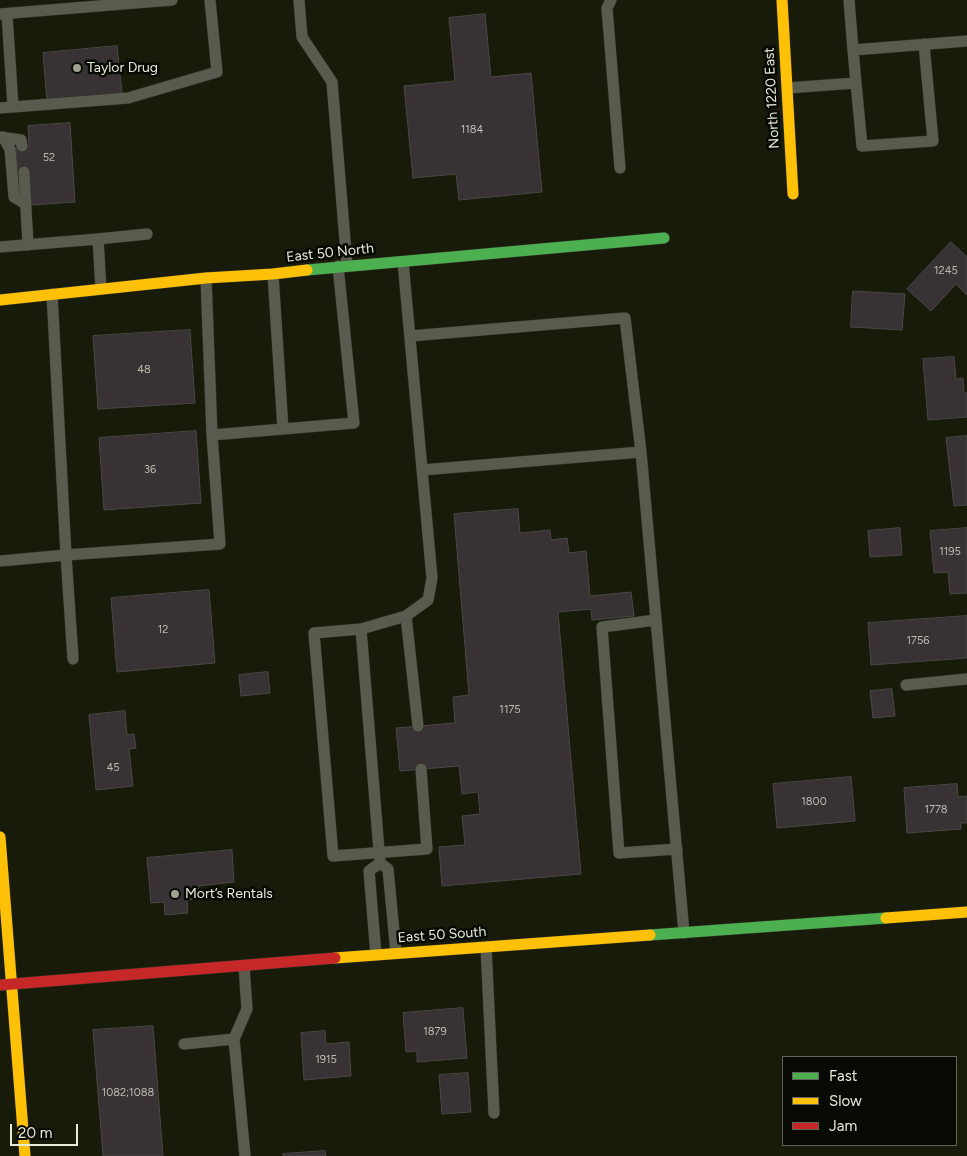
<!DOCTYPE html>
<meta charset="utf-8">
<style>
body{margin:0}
#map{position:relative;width:967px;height:1156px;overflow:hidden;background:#181b0a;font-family:Figtree,sans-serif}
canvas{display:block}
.legend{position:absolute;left:782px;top:1056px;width:175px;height:90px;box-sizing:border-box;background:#070a02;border:1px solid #616458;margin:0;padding:6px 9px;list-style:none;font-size:15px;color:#e7ebd9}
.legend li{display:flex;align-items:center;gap:10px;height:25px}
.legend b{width:25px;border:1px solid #616458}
.scale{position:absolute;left:10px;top:1124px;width:68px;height:22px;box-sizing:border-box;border:2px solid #e7ebd9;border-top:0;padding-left:6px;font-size:15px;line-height:18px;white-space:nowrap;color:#e7ebd9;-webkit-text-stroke:4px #070a02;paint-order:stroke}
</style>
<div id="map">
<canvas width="967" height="1156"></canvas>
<ul class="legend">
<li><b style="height:6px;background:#4caf50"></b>Fast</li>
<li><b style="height:6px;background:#ffc107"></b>Slow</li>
<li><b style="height:6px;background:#c62828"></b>Jam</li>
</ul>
<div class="scale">20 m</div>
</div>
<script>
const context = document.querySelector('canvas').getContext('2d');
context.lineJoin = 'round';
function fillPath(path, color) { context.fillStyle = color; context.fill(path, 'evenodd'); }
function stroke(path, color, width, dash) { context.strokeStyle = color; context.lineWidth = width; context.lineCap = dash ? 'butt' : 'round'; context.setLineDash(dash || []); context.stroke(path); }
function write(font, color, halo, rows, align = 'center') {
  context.font = font + ' Figtree,sans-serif'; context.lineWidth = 5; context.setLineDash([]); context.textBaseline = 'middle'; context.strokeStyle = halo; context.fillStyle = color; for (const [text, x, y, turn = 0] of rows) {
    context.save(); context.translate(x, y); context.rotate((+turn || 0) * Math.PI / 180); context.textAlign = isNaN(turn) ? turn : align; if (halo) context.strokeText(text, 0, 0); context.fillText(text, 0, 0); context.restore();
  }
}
const building = new Path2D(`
 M485,14L491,77L531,73L542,192L459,200L456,174L413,178L404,86L455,81L449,18Z
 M117,46L122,93L47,101L43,53Z
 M70,123L75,202L31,205L29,172H18L16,147L29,146L28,126Z
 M951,242L967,257V295L956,284L931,311L907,289Z
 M853,291L905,294L902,330L851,327Z
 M190,330L195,403L98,409L93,336Z
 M954,357L956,379L963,378L964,393H967V417L928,420L923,359Z
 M196,431L201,503L104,510L99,438Z
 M967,436V505L954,506L946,438Z
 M518,509L520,533L550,530L551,540L567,538L569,553L586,551L590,596L631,592L634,616L592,620L591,609L558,612L581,874L442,886L439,847L465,845L462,816L480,814L478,792L462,794L459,766L400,771L396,728L455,723L453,697L469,695L454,514Z
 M900,528L902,555L870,557L868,531Z
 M967,528V593L950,594L948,572L934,573L930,531Z
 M209,590L215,663L117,672L111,598Z
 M967,616V658L871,665L868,623Z
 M268,672L270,693L241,696L239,675Z
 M892,689L895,716L873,718L870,691Z
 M125,711L127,735L134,734L136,748L129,749L133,786L96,790L89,715Z
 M851,777L855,821L777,828L773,784Z
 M957,784L958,797L967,796V823H961V829L907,833L904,788Z
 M232,850L234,882L198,886L199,899L187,900L188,913L165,915L164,902L151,903L147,858Z
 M463,1008L467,1058L417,1062V1051L406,1052L403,1013Z
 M153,1026L163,1156H103L93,1030Z
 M325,1031L326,1044L349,1042L351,1076L304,1080L301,1033Z
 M468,1073L471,1112L442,1114L439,1075Z
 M325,1151L326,1156H283V1154Z`);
const lane = new Path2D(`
 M299,0L302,37L332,82L347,265
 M611,0L607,8L620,168
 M849,0L853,50
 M0,14L172,0
 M7,14L13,107
 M856,83L862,146L933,141L924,44
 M787,88L856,83L853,50L967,41
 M0,108L128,98L217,72L210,0
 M0,137L21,140L22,146
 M3,137L10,149L14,197L26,204
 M24,172L28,245
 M98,239L147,234
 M0,247L98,239L101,289
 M273,274L283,429
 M52,294L66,555L220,544L212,435L206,278
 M410,336L625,318L641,452
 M212,435L354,423L338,266
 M422,470L641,452L684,933
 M0,561L66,555L73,659
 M406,616L418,726
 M656,620L602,627L619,853L677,849
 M361,629L314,633L333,856L427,849L421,769
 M906,685L967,679
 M486,947L494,1113
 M396,953L388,869L380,863L361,629L406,616L428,600L432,578L403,262
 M376,955L369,871L380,863
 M234,1039L247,1009L244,966
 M184,1044L234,1039L245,1156`);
const fast = new Path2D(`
 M307,270L664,238
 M650,935L886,918`);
const slow = new Path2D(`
 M782,0L793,194
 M0,300L206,278L273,274L307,270
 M0,837L25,1156
 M886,918L967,912
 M335,958L650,935`);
const jam = new Path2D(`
 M0,985L335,958`);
const markers = [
 [77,68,5,"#9fa291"],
 [175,894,5,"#9fa291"]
];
const numberNames = [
 ["1184",472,130],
 ["52",49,158],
 ["1245",946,271],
 ["48",144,370],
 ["36",150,470],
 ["1195",950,552],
 ["12",163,630],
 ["1756",918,641],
 ["1175",510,710],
 ["45",113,768],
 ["1800",814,802],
 ["1778",936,810],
 ["1879",435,1032],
 ["1915",326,1060],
 ["1082;1088",128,1093]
];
const poiNames = [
 ["Taylor Drug",87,68],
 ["Mort’s Rentals",185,894]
];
const streetNames = [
 ["North 1220 East",772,98,-93],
 ["East 50 North",330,253,-6],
 ["East 50 South",442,935,-4]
];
fillPath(building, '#383235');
stroke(building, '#494845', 1);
stroke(lane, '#313328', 12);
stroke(fast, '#313328', 12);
stroke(slow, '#313328', 12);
stroke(jam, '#313328', 12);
stroke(lane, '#585b4e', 11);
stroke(fast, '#4caf50', 11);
stroke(slow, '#ffc107', 11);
stroke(jam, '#c62828', 11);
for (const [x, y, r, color] of markers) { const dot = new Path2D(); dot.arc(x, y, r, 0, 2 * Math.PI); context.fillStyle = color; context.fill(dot); stroke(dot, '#070a02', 2); }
write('11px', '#bbbdb0', null, numberNames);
write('14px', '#e7ebd9', '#070a02', poiNames, 'left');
write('14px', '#e7ebd9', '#070a02', streetNames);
</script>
